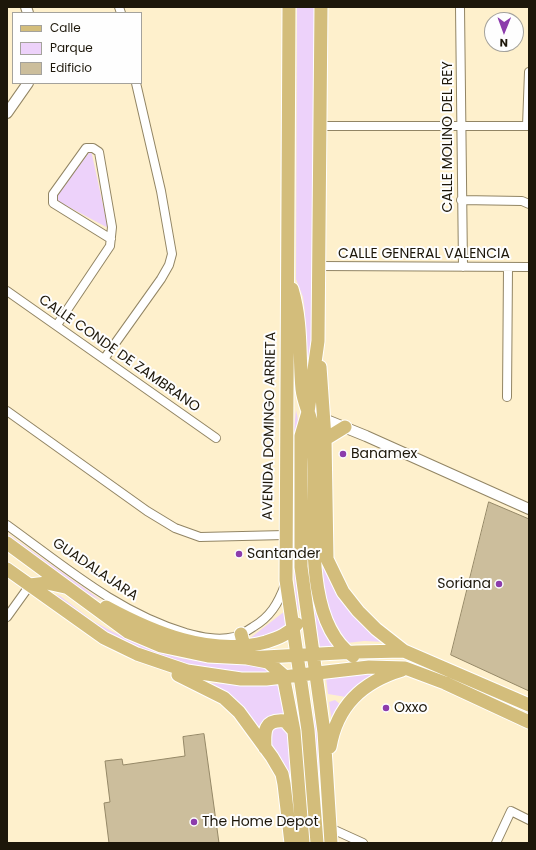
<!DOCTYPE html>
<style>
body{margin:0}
#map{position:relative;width:536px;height:850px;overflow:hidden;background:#fef0cc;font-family:Poppins,sans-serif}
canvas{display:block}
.frame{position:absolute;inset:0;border:8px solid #1d170a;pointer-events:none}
.legend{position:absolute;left:12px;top:12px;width:130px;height:72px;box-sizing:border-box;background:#fefefe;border:1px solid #a4a29c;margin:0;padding:5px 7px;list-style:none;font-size:12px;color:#1d170a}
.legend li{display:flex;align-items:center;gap:8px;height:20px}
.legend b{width:20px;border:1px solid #a4a29c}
.north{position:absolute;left:484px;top:12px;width:40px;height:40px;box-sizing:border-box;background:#fefefe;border:1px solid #a4a29c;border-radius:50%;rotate:181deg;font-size:11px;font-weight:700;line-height:16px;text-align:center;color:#1d170a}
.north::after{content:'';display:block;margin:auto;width:14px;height:18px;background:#8c3cac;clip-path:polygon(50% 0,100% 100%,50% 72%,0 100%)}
</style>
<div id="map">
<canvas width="536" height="850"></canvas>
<div class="frame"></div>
<ul class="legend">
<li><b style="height:5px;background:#d3bd7b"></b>Calle</li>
<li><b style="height:11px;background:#edd2fa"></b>Parque</li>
<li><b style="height:11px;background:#ccbe9c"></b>Edificio</li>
</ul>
<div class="north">N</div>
</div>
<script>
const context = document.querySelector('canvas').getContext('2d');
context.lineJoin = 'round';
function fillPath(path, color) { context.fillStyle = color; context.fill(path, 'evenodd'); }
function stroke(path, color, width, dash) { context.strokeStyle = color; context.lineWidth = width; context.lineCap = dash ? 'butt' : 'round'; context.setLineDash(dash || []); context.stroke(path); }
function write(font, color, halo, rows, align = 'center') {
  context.font = font + ' Poppins,sans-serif'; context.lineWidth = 4; context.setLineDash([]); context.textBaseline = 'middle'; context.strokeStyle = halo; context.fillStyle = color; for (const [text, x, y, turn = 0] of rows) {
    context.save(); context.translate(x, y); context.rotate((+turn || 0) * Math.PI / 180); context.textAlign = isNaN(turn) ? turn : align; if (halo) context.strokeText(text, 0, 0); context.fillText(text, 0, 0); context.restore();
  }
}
const green = new Path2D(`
 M297,7H315L313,339L305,378V312L303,297L296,279Z
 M91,150L108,228L54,199Z
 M296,410C301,426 295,447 294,464C293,513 292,561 299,609L298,611C292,577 293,544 293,510C293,477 292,443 296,410Z
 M321,447L328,566L385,642L364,641L347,643L331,615L322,589L319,564Z
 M308,467L310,568L336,645L320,647L309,582Z
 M8,534L102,601L76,588L13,541Z
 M49,593L60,596L93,621L113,632L152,650L180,658L208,663L260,665L275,673C221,675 167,667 119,640C95,627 72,609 49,593Z
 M285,611L288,628L249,645V639Z
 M379,672L364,680L346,697L328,694L326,678Z
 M209,683L245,685L276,684L280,686L288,716L273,714L262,723L260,728L232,696Z
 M335,700L341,705L332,723L329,702Z
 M313,704H314L318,734L326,843H324Z
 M296,707H298L303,740L309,843L301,740Z
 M288,727L296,843C292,801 294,774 267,739L269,728Z`);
const building = new Path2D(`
 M489,502L529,519V691L451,655Z
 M204,734L219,843H109L104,803L110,802L105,761L122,759L123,765L185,756L183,737Z`);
const minor = new Path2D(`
 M119,7L121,13
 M460,7L463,267
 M320,126H529
 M527,126L529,72
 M461,200L522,201L529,204
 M319,266L529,267
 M7,291L216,438
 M57,325L110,246L112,227L99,152L93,148H86L53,194V203L111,239
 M104,359L161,279L169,265L172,254L161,191L136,83
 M507,397L508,268
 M7,411L147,511L175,528L200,537L285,535
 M7,525C64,566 118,613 186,633C201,637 218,641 234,637C241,635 247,631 253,627C270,617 278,604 285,585
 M7,617L30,585
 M330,828L363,843
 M496,843L511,811L529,820`);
const tertiary = new Path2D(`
 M26,7L28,13
 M7,113L28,83
 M319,417L366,436L529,509`);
const primary = new Path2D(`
 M289,7L286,580L308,730L317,843
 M321,7L318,341L308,412L301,436V567L324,732L331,843
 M292,289C302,322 299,355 302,389C303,400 308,410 311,421C314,432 313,445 314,457C317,513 300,619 353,656
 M320,367L325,438L327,559L343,592L358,611L376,629L404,651
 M319,443L345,427
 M7,543L128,632L161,646L208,656L247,658L357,652L404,651L529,705
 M7,569L104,638L137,654L187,671L241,679H266L369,667L405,668L445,683L529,722
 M30,585L47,583L65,587
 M106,607C154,633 211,657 266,642C278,638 289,634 297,624
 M241,634L247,658L268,662L283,675L294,731L303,843
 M178,675L224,698L239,712L272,757L282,774L284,784L291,843
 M330,747C337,706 362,682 402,670
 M265,748C264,731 264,719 285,721L294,731`);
const markers = [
 [343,454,4,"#8c3cac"],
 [239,554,4,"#8c3cac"],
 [499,584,4,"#8c3cac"],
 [386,708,4,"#8c3cac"],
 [194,822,4,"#8c3cac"]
];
const streetNames = [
 ["CALLE MOLINO DEL REY",448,137,-90],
 ["CALLE GENERAL VALENCIA",424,254],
 ["CALLE CONDE DE ZAMBRANO",119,354,35],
 ["AVENIDA DOMINGO ARRIETA",270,426,-89],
 ["GUADALAJARA",95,570,34]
];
const poiNames = [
 ["Banamex",351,454],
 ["Santander",247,554],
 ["Soriana",491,584,"right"],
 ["Oxxo",394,708],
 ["The Home Depot",202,822]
];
fillPath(green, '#edd2fa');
fillPath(building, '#ccbe9c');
stroke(building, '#958867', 1);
stroke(minor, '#928564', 10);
stroke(tertiary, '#928564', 12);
stroke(primary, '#fff', 15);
stroke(minor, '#fff', 8);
stroke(tertiary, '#fff', 10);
stroke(primary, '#d3bd7b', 13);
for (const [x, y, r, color] of markers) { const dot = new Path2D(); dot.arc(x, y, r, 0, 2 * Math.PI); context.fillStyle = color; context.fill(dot); stroke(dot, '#fefefe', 1.5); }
write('14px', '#1d170a', '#fefefe', streetNames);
write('14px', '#1d170a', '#fefefe', poiNames, 'left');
</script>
